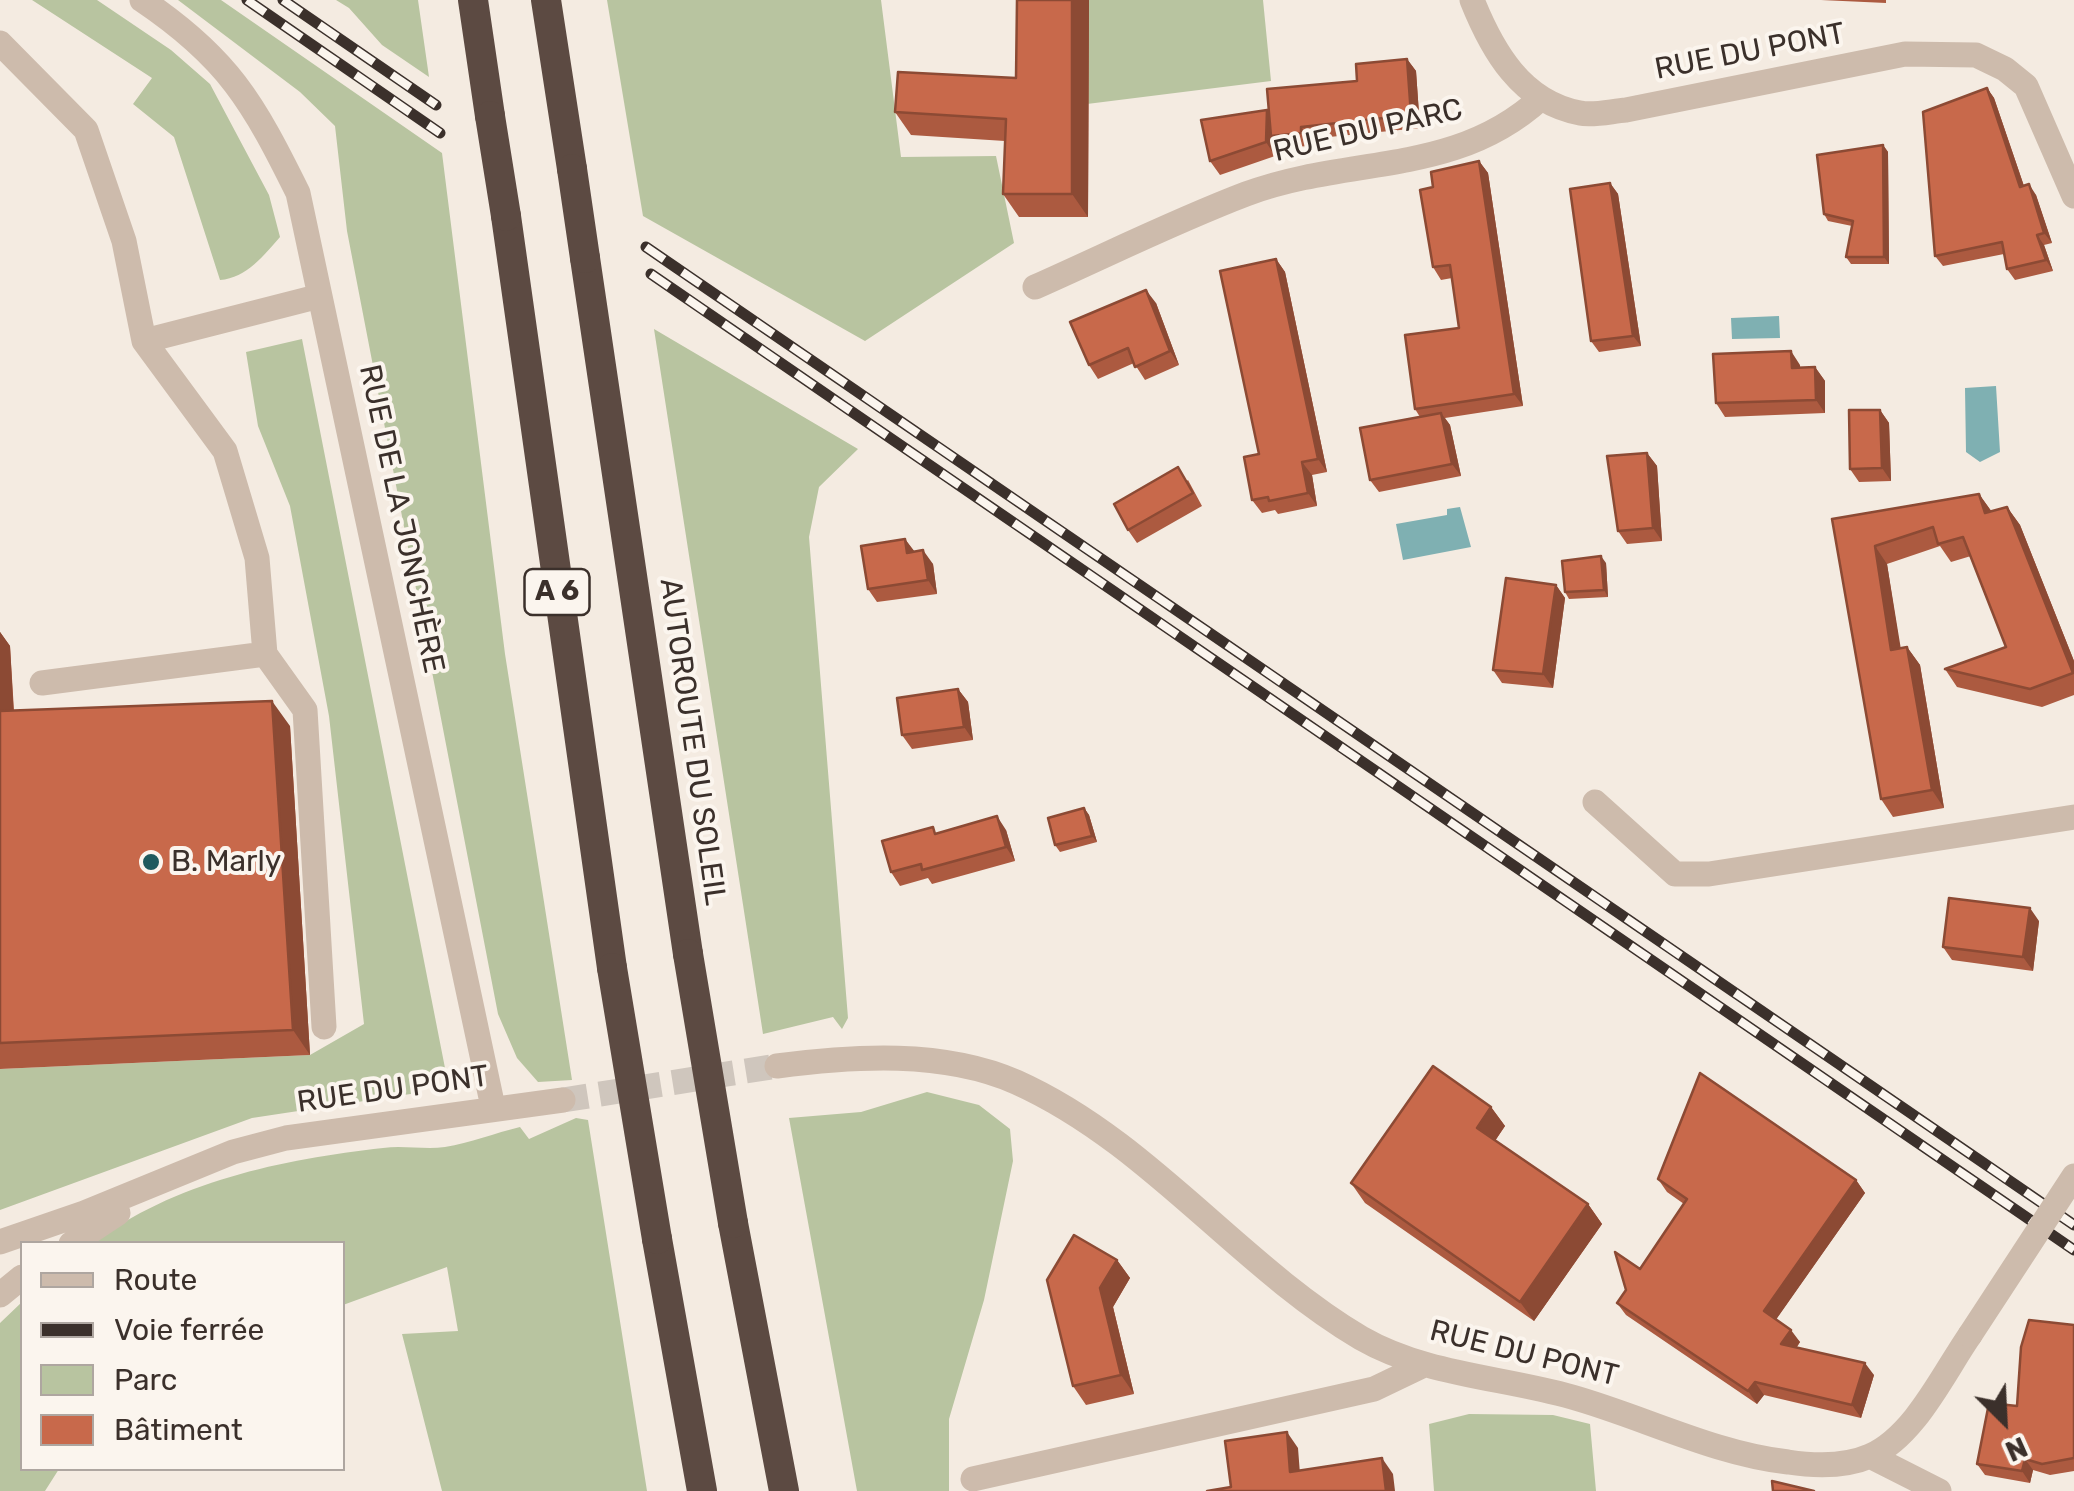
<!DOCTYPE html>
<meta charset="utf-8">
<style>
body{margin:0}
#map{position:relative;width:2074px;height:1491px;overflow:hidden;background:#f4ebe1;font-family:Rubik,sans-serif}
canvas{display:block}
.legend{position:absolute;left:20px;top:1241px;width:325px;height:230px;box-sizing:border-box;background:#fbf5ee;border:2px solid #aea6a0;margin:0;padding:12px 18px;list-style:none;font-size:30px;color:#3b302b}
.legend li{display:flex;align-items:center;gap:20px;height:50px}
.legend b{width:50px;border:2px solid #aea6a0}
.north{position:absolute;left:1954px;top:1371px;width:100px;height:100px;-webkit-text-stroke:8px #fbf5ee;paint-order:stroke;rotate:156deg;font-size:28px;font-weight:700;line-height:40px;text-align:center;color:#3b302b}
.north::after{content:'';display:block;margin:auto;width:35px;height:45px;background:#3b302b;clip-path:polygon(50% 0,100% 100%,50% 72%,0 100%)}
</style>
<div id="map">
<canvas width="2074" height="1491"></canvas>
<ul class="legend">
<li><b style="height:12px;background:#cdbbac"></b>Route</li>
<li><b style="height:12px;background:#3b302b"></b>Voie ferrée</li>
<li><b style="height:28px;background:#b8c4a0"></b>Parc</li>
<li><b style="height:28px;background:#c8694b"></b>Bâtiment</li>
</ul>
<div class="north">N</div>
</div>
<script>
const context = document.querySelector('canvas').getContext('2d');
context.lineJoin = 'round';
function fillPath(path, color) { context.fillStyle = color; context.fill(path, 'evenodd'); }
function stroke(path, color, width, dash) { context.strokeStyle = color; context.lineWidth = width; context.lineCap = dash ? 'butt' : 'round'; context.setLineDash(dash || []); context.stroke(path); }
function write(font, color, halo, rows, align = 'center') {
  context.font = font + ' Rubik,sans-serif'; context.lineWidth = 8; context.setLineDash([]); context.textBaseline = 'middle'; context.strokeStyle = halo; context.fillStyle = color; for (const [text, x, y, turn = 0] of rows) {
    context.save(); context.translate(x, y); context.rotate((+turn || 0) * Math.PI / 180); context.textAlign = isNaN(turn) ? turn : align; if (halo) context.strokeText(text, 0, 0); context.fillText(text, 0, 0); context.restore();
  }
}
const green = new Path2D(`
 M32,0H97L171,50L210,84L269,195L280,237C264,255 247,278 220,280L174,137L133,104L152,78Z
 M178,0H221L442,153L505,654L572,1080L538,1082L517,1058L498,1014L347,231L335,126L300,92Z
 M336,0H418L429,77L382,45L349,8Z
 M607,0H881L901,157L996,156L1014,243L865,341L643,216Z
 M1088,0H1263L1271,81L1087,104Z
 M654,329L858,449L819,487L809,537L848,1018L842,1029L833,1017L763,1034Z
 M302,339L445,1068L417,1093L252,1118L0,1210V1069L310,1055L364,1024L329,716L290,506L258,426L246,352Z
 M927,1092L979,1105L1010,1129L1013,1161L984,1300L949,1419V1491H857L789,1118L861,1112Z
 M576,1118L588,1120L647,1491H442L402,1334L458,1331L447,1267L343,1305L342,1244H92C173,1182 283,1159 383,1148C403,1145 425,1150 445,1147C470,1143 495,1133 520,1127L529,1139Z
 M22,1302V1468L59,1469L45,1491H0V1323Z
 M1469,1414L1553,1415L1590,1424L1596,1491H1434L1429,1424Z`);
const water = new Path2D(`
 M1779,316L1780,338L1732,339L1731,318Z
 M1996,386L2000,452L1980,462L1966,452L1965,388Z
 M1460,507L1471,547L1403,560L1396,524L1447,515V509Z`);
const minorTunnel = new Path2D(`
 M563,1100L777,1066`);
const minor = new Path2D(`
 M142,0C228,58 253,102 298,193L493,1107
 M1472,0C1492,50 1521,102 1580,113C1593,116 1612,111 1626,110L1905,54L1976,55L2005,69L2026,86L2074,196
 M0,43L86,130L124,241L144,341L320,296
 M1035,287C1105,256 1175,221 1246,194C1351,155 1455,177 1541,98
 M265,654L305,710L324,1027
 M42,683L265,654L257,558L225,451L144,341
 M1595,802L1675,874H1709L2074,817
 M777,1066C854,1056 943,1050 1016,1082C1148,1141 1238,1265 1361,1338C1425,1375 1502,1377 1572,1397C1643,1417 1715,1454 1788,1462C1815,1466 1845,1467 1870,1456C1915,1436 1943,1374 1970,1335
 M0,1242L84,1213L233,1152L286,1138L563,1100
 M71,1244L118,1213
 M0,1295L22,1277
 M1870,1456L1939,1491
 M973,1479L1374,1389L1424,1365`);
const highway = new Path2D(`
 M473,0L490,116
 M546,0L572,169
 M506,216L612,968
 M585,258L688,954
 M733,1223L784,1491
 M657,1239L702,1491`);
const rail = new Path2D(`
 M247,0L440,133
 M283,0L436,105
 M646,247L2074,1225
 M651,274L2074,1250`);
const minorBridge = new Path2D(`
 M1970,1335L2074,1176`);
const highwayBridge = new Path2D(`
 M490,116L506,216
 M572,169L585,258
 M688,954L733,1223
 M612,968L657,1239`);
const wall = new Path2D(`
 M1017,0H1089L1088,217H1019L1003,194L1005,141L911,135L895,112L1016,78Z
 M1821,0H1886V3Z
 M1407,59L1416,71L1420,128L1309,139V146L1280,148L1276,143L1275,156L1220,175L1210,161L1357,81Z
 M1987,88L1994,98L2024,186L2036,195L2052,243L2044,245L2053,271L2015,280L2007,269L2004,254L1943,266L1935,256Z
 M1883,145L1888,152L1889,264H1851L1846,257L1852,226L1828,221L1824,214Z
 M1479,161L1488,173L1523,406L1445,418L1450,425L1461,476L1379,492L1370,480L1420,417L1415,409L1459,328L1452,278L1441,280L1433,267V187Z
 M1610,183L1618,194L1641,346L1599,352L1591,341Z
 M1276,259L1285,272L1327,472L1312,475L1317,506L1278,514L1275,510L1262,513L1252,500L1259,454Z
 M1156,303L1179,365L1145,380L1134,363L1098,379L1089,365Z
 M1800,365V368L1815,367L1825,381V413L1725,417L1716,403Z
 M1880,410L1889,423L1891,481L1859,482L1850,469Z
 M1647,453L1657,466L1662,541L1627,544L1618,531Z
 M1188,480L1202,506L1137,543L1128,530Z
 M1979,494L1991,511L2007,507L2020,525L2074,661V695L2042,707L1957,687L1945,669L2006,647L1971,556L1951,562L1940,546L1887,564L1900,648L1907,647L1920,665L1944,808L1893,817L1881,799L1832,519Z
 M905,539L914,552L933,564L937,594L877,602L868,589Z
 M1606,563L1608,597L1569,599L1565,592Z
 M1556,585L1565,598L1553,688L1502,683L1493,670Z
 M0,632L10,646L14,711L290,726L310,1055L0,1069Z
 M958,689L968,702L973,740L912,749L902,735Z
 M1084,808L1089,815L1097,842L1060,852L1055,845Z
 M1006,830L1015,861L932,884L928,878L900,886L891,872L937,833Z
 M2039,921L2033,971L1952,960L1943,947Z
 M1491,1107L1505,1126L1495,1141L1588,1204L1602,1224L1534,1321L1365,1203L1351,1183Z
 M1658,1179L1856,1180L1865,1193L1776,1319L1800,1342L1797,1347L1874,1375L1861,1418L1764,1395L1757,1404L1626,1315L1617,1303L1684,1204L1667,1192Z
 M1117,1260L1130,1278L1113,1307L1134,1394L1086,1405L1073,1386Z
 M2074,1325V1471L2050,1475L2033,1470L2030,1483L1985,1475L1977,1464Z`);
const shadedWall = new Path2D(`
 M1072,0H1089L1088,217L1072,194Z
 M1407,59L1416,71L1420,128L1411,115Z
 M1987,88L1994,98L2028,198L2020,187Z
 M1267,110L1277,124L1271,136L1276,143L1275,156L1266,142Z
 M1301,127L1309,139V146L1301,133Z
 M1883,145L1888,152L1889,264L1884,257Z
 M1479,161L1488,173L1523,406L1514,394Z
 M1610,183L1618,194L1641,346L1633,336Z
 M2029,184L2036,195L2052,243L2044,233Z
 M2037,235L2044,245L2053,271L2046,260Z
 M1276,259L1285,272L1327,472L1318,459Z
 M1146,290L1156,303L1179,365L1170,351Z
 M1791,351L1800,365L1801,382L1792,368Z
 M1815,367L1825,381V413L1816,400Z
 M1880,410L1889,423L1891,481L1882,468Z
 M1441,413L1450,425L1461,476L1452,464Z
 M1647,453L1657,466L1662,541L1653,528Z
 M1302,462L1312,475L1317,506L1308,493Z
 M1979,494L1992,512L1985,513Z
 M2007,507L2020,525L2074,661V674Z
 M905,539L915,552L907,553Z
 M1875,546L1887,564L1904,668L1891,650Z
 M923,550L933,564L937,594L928,580Z
 M1601,556L1606,563L1608,597L1604,590Z
 M1556,585L1565,598L1553,688L1543,674Z
 M0,632L10,646L15,737L0,715Z
 M1907,647L1920,665L1944,808L1932,790Z
 M958,689L968,702L973,740L964,727Z
 M272,701L290,726L310,1055L293,1030Z
 M1084,808L1089,815L1097,842L1092,836Z
 M997,816L1006,830L1015,861L1006,847Z
 M2030,908L2039,921L2033,971L2023,957Z
 M1491,1107L1505,1126L1490,1148L1477,1128Z
 M1856,1180L1865,1193L1773,1324L1764,1311Z
 M1588,1204L1602,1224L1534,1321L1520,1302Z
 M1117,1260L1130,1278L1113,1307L1134,1394L1121,1375L1100,1288Z
 M1791,1330L1800,1342L1790,1356L1781,1344Z
 M1865,1363L1874,1375L1861,1418L1852,1405Z
 M1755,1382L1764,1395L1757,1404L1748,1391Z
 M1287,1432L1298,1448L1301,1487L1290,1472Z
 M1382,1458L1393,1474L1395,1491H1386Z
 M2025,1459L2033,1470L2030,1483L2022,1471Z`);
const building = new Path2D(`
 M1017,0H1072V194H1003L1006,119L895,112L898,72L1016,78Z
 M1407,59L1411,115L1301,127V133L1271,136L1267,89L1357,81L1356,64Z
 M1987,88L2020,187L2029,184L2044,233L2037,235L2046,260L2007,269L2002,242L1935,256L1923,112Z
 M1267,110L1266,142L1210,161L1201,120Z
 M1883,145L1884,257H1846L1853,221L1824,214L1817,155Z
 M1479,161L1514,394L1415,409L1405,335L1459,328L1450,265L1433,267L1420,190L1433,187L1431,172Z
 M1610,183L1633,336L1591,341L1570,189Z
 M1276,259L1318,459L1302,462L1308,493L1269,501L1268,497L1252,500L1244,457L1259,454L1220,271Z
 M1146,290L1170,351L1135,367L1128,348L1089,365L1070,322Z
 M1791,351L1792,368L1815,367L1816,400L1716,403L1713,354Z
 M1849,410H1880L1882,468L1850,469Z
 M1441,413L1452,464L1370,480L1360,428Z
 M1647,453L1653,528L1618,531L1607,456Z
 M1178,467L1193,493L1128,530L1114,504Z
 M1979,494L1985,513L2007,507L2073,673L2030,689L1945,669L2006,647L1963,537L1938,544L1933,527L1875,546L1891,650L1907,647L1932,790L1881,799L1832,519Z
 M905,539L907,553L923,550L928,580L868,589L861,546Z
 M1601,556L1604,590L1565,592L1562,561Z
 M1506,578L1556,585L1543,674L1493,670Z
 M958,689L964,727L902,735L897,698Z
 M272,701L293,1030L0,1043V711Z
 M1084,808L1092,836L1055,845L1048,818Z
 M997,816L1006,847L922,870L921,864L891,872L882,841L933,827L935,834Z
 M1949,898L2030,908L2023,957L1943,947Z
 M1433,1066L1491,1107L1477,1128L1588,1204L1520,1302L1351,1183Z
 M1700,1073L1856,1180L1764,1311L1791,1330L1781,1344L1865,1363L1852,1405L1755,1382L1748,1391L1617,1303L1626,1290L1615,1252L1640,1269L1687,1199L1658,1179Z
 M1074,1235L1117,1260L1100,1288L1121,1375L1073,1386L1047,1280Z
 M2029,1320L2074,1325V1458L2042,1464L2025,1459L2022,1471L1977,1464L1989,1403L2017,1406L2021,1347Z
 M1287,1432L1290,1472L1382,1458L1386,1491H1207L1231,1487L1225,1441Z
 M1772,1481L1814,1491H1773Z`);
const markers = [
 [151,862,10,"#1f5a5e"]
];
const shields = [
 [557,592,65]
];
const shieldNames = [
 ["A 6",557,592]
];
const streetNames = [
 ["RUE DU PONT",1750,52,-11],
 ["RUE DU PARC",1368,131,-13],
 ["RUE DE LA JONCHÈRE",401,519,78],
 ["AUTOROUTE DU SOLEIL",692,742,82],
 ["RUE DU PONT",393,1090,-8],
 ["RUE DU PONT",1524,1354,14]
];
const poiNames = [
 ["B. Marly",171,862]
];
fillPath(green, '#b8c4a0');
fillPath(water, '#7fb0b2');
stroke(minorTunnel, '#cfc6bd', 25, [25, 12]);
stroke(minor, '#cdbbac', 25);
stroke(highway, '#5c4a42', 30);
stroke(rail, '#3b302b', 11);
stroke(rail, '#fbf5ee', 8, [22]);
stroke(minorBridge, '#cdbbac', 25);
stroke(highwayBridge, '#5c4a42', 30);
fillPath(wall, '#ac5a40');
fillPath(shadedWall, '#8c4a34');
fillPath(building, '#c8694b');
stroke(building, '#8c4a34', 2.5);
for (const [x, y, r, color] of markers) { const dot = new Path2D(); dot.arc(x, y, r, 0, 2 * Math.PI); context.fillStyle = color; context.fill(dot); stroke(dot, '#fbf5ee', 4); }
for (const [x, y, w] of shields) { const box = new Path2D(); box.roundRect(x - w / 2, y - 23, w, 46, 8); context.fillStyle = '#fbf5ee'; context.fill(box); stroke(box, '#3b302b', 2.5); }
write('bold 28px', '#3b302b', null, shieldNames);
write('30px', '#3b302b', '#fbf5ee', streetNames);
write('30px', '#3b302b', '#fbf5ee', poiNames, 'left');
</script>
